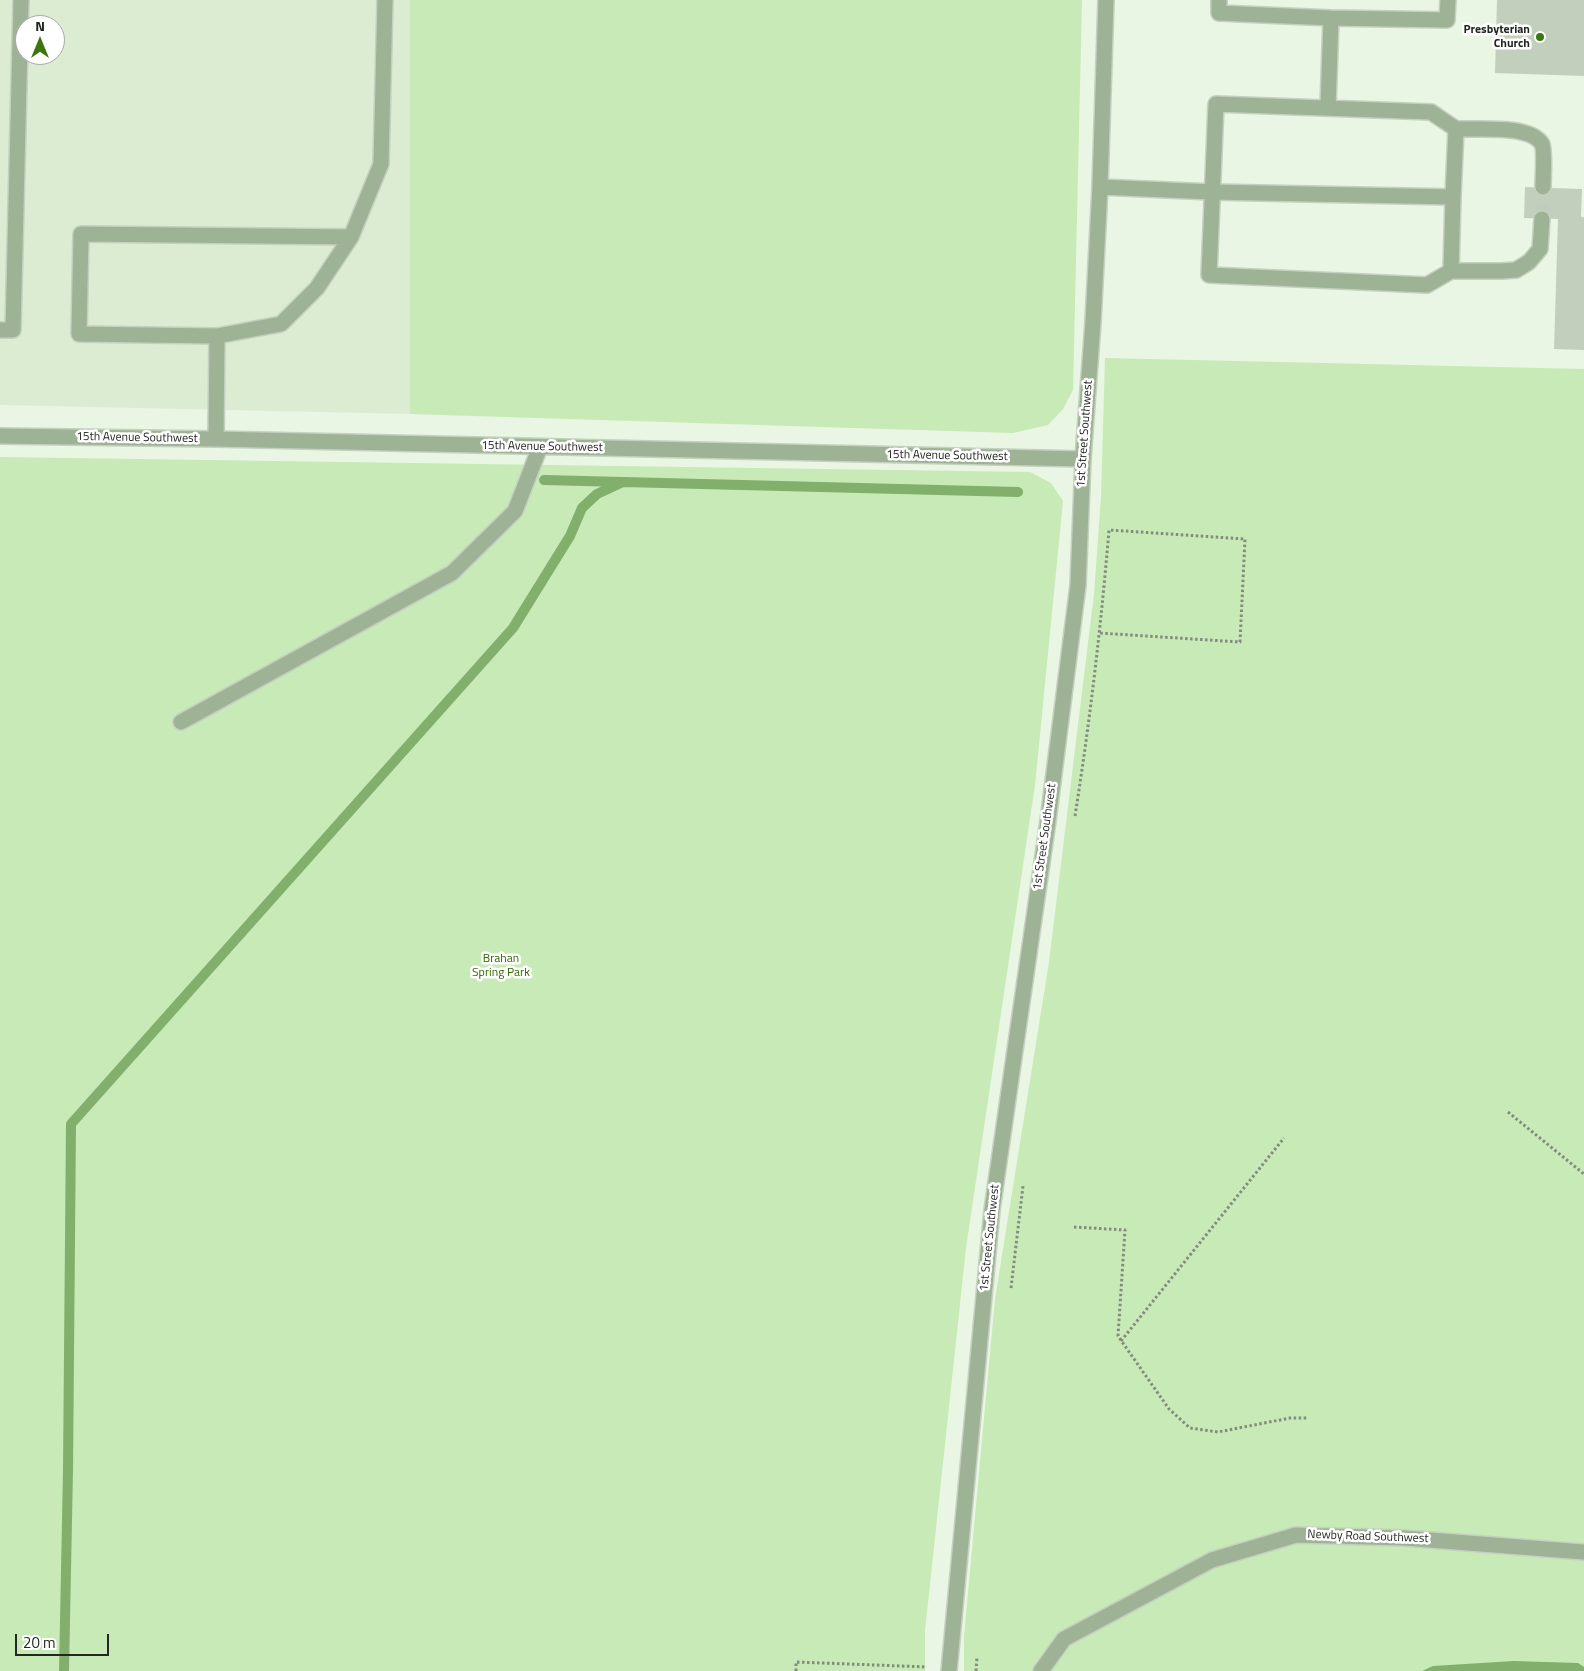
<!DOCTYPE html>
<style>
body{margin:0}
#map{position:relative;width:1584px;height:1671px;overflow:hidden;background:#e9f6e3;font-family:"Titillium Web",sans-serif}
canvas{display:block}
.north{position:absolute;left:15px;top:15px;width:50px;height:50px;box-sizing:border-box;background:#fff;border:1px solid #a7a9a6;border-radius:50%;rotate:0deg;font-size:14px;font-weight:700;line-height:20px;text-align:center;color:#222720}
.north::after{content:'';display:block;margin:auto;width:18px;height:22px;background:#3b770e;clip-path:polygon(50% 0,100% 100%,50% 72%,0 100%)}
.scale{position:absolute;left:15px;top:1634px;width:94px;height:22px;box-sizing:border-box;border:2px solid #222720;border-top:0;padding-left:6px;font-size:15px;line-height:18px;white-space:nowrap;color:#222720;-webkit-text-stroke:4px #fff;paint-order:stroke}
</style>
<div id="map">
<canvas width="1584" height="1671"></canvas>
<div class="north">N</div>
<div class="scale">20 m</div>
</div>
<script>
const context = document.querySelector('canvas').getContext('2d');
context.lineJoin = 'round';
function fillPath(path, color) { context.fillStyle = color; context.fill(path, 'evenodd'); }
function stroke(path, color, width, dash) { context.strokeStyle = color; context.lineWidth = width; context.lineCap = dash ? 'butt' : 'round'; context.setLineDash(dash || []); context.stroke(path); }
function write(font, color, halo, rows, align = 'center') {
  context.font = font + ' "Titillium Web",sans-serif'; context.lineWidth = 5; context.setLineDash([]); context.textBaseline = 'middle'; context.strokeStyle = halo; context.fillStyle = color; for (const [text, x, y, turn = 0] of rows) {
    context.save(); context.translate(x, y); context.rotate((+turn || 0) * Math.PI / 180); context.textAlign = isNaN(turn) ? turn : align; if (halo) context.strokeText(text, 0, 0); context.fillText(text, 0, 0); context.restore();
  }
}
const built = new Path2D(`
 M0,0H410V414L0,405ZM25,25H55V55H25Z`);
const green = new Path2D(`
 M410,0H1082L1073,390L1063,409L1048,425L1013,433L410,414Z
 M1105,358L1584,369V1671H964V1636L995,1299L1049,962L1094,594L1101,497Z
 M0,457L1030,472L1051,483L1063,501L1035,785L966,1248L925,1631V1671H0Z`);
const water = new Path2D(`
 M1514,1661L1578,1663L1584,1667V1671H1422L1433,1666Z`);
const stream = new Path2D(`
 M544,480L1018,492
 M64,1671L68,1470L71,1124L513,628L570,536L582,508L597,494L623,482`);
const building = new Path2D(`
 M1497,0H1584V76L1495,73Z
 M1525,187L1582,189L1581,217H1584V350L1554,349L1558,219L1524,218Z`);
const minorTunnel = new Path2D(`
 M1542,219L1543,187`);
const path = new Path2D(`
 M1075,816C1090,721 1101,626 1109,530L1245,539L1240,642L1099,633
 M1508,1112L1584,1174
 M1074,1227L1125,1230L1118,1336L1169,1409L1190,1428L1218,1432L1290,1418H1308
 M1011,1288L1023,1186
 M1121,1341L1284,1138
 M796,1671V1662L927,1667
 M976,1671L977,1657`);
const minor = new Path2D(`
 M1219,0V13L1331,18L1447,20L1448,0
 M1328,108L1331,18
 M1456,129C1476,130 1530,124 1542,144C1545,150 1543,179 1543,187
 M1100,187L1212,192L1453,197L1451,271L1427,285L1209,275L1216,104L1431,112L1456,129L1453,197
 M1451,271H1502L1516,270L1529,262L1540,249L1542,219
 M0,330H13L21,0
 M217,336L79,334L81,234L351,237
 M0,436L216,439L1083,459
 M216,439L217,336L281,324L317,288L351,237L381,164L385,0
 M181,722L452,573L515,511L540,447
 M949,1671L992,1210L1048,821L1078,585L1083,459L1093,322L1100,187L1106,0
 M1041,1671L1064,1639L1212,1560L1296,1535L1404,1538L1584,1552`);
const markers = [
 [1540,37,5,"#3b770e"]
];
const poiNames = [
 ["Presbyterian",1530,30],
 ["Church",1530,44]
];
const streetNames = [
 ["1st Street Southwest",1085,434,-86],
 ["15th Avenue Southwest",137,438,1],
 ["15th Avenue Southwest",542,447,1],
 ["15th Avenue Southwest",947,456,1],
 ["1st Street Southwest",1045,837,-82],
 ["1st Street Southwest",990,1238,-84],
 ["Newby Road Southwest",1368,1537,2]
];
const parkNames = [
 ["Brahan",501,959],
 ["Spring Park",501,973]
];
fillPath(built, '#dbecd3');
fillPath(green, '#c7eab7');
fillPath(water, '#82af6c');
stroke(stream, '#82af6c', 10);
fillPath(building, '#c2cfbd');
stroke(minorTunnel, '#c1cdbc', 15, [15, 8]);
stroke(minor, '#c5d1c0', 18);
stroke(path, '#828b7e', 3, [2.5, 2.5]);
stroke(minor, '#9eb295', 15);
for (const [x, y, r, color] of markers) { const dot = new Path2D(); dot.arc(x, y, r, 0, 2 * Math.PI); context.fillStyle = color; context.fill(dot); stroke(dot, '#fff', 2); }
write('bold 12px', '#222720', '#fff', poiNames, 'right');
write('12px', '#222720', '#fff', streetNames);
write('12px', '#306700', '#fff', parkNames);
</script>
